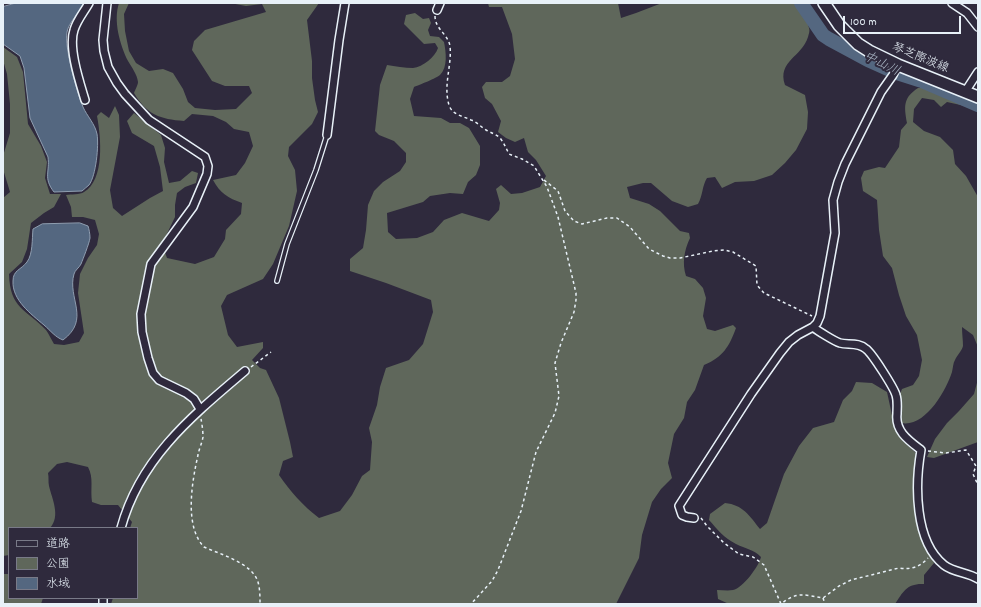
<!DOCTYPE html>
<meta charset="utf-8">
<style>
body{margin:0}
#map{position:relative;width:981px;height:607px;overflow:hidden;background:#2f2a3d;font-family:Dekko,"Klee One",sans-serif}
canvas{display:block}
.frame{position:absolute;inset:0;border:4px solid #e8f1f8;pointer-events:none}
.legend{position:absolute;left:8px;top:527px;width:130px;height:72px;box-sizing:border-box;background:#2f2a3d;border:1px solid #797a88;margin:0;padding:5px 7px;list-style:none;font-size:12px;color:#e8f1f8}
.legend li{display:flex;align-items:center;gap:8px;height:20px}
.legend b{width:20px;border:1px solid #797a88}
.scale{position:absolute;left:843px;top:16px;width:118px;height:18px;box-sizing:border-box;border:2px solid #e8f1f8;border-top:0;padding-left:5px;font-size:12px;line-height:14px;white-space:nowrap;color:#e8f1f8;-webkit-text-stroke:3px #2f2a3d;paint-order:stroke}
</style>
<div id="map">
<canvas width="981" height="607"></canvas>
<div class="frame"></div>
<ul class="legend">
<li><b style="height:5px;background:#2f2a3d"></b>道路</li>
<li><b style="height:11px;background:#5f675b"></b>公園</li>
<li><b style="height:11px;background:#546780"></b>水域</li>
</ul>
<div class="scale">100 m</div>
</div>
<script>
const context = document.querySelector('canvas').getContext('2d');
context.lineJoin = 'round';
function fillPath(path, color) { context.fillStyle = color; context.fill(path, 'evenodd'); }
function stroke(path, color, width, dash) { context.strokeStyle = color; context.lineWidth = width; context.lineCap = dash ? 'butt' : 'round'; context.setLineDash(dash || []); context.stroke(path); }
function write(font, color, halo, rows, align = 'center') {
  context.font = font + ' Dekko,"Klee One",sans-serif'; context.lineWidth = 4; context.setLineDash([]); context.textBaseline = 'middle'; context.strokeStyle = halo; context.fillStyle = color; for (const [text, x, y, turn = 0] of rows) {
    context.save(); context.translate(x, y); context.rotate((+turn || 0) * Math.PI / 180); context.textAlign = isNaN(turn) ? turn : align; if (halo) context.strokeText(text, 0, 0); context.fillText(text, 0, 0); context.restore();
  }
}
const green = new Path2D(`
 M119,3H129L124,14L125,31L129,51L136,63L149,71L163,69L173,73L183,89L188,102L195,108L215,110L236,109L252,93L249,86H225L212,81L192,50L194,41L205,30L266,12L262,4L246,6L230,3H319L307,20L312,61V78L315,100L318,112L312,124L289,147L288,156L295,170L297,191L289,226L273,264L263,279L227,295L221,306L228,335L237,347L263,342V348L252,360L260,368L266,370L279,398L290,442L293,457L283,461L279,475C290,491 303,506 319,518L340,511L352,495L362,476L370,470L372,442L369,428L377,405L380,387L386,368L409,360L423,344L433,312L431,300L386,283L350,271V259L363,248L366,230L368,205L374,191L383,182L400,171L406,162V153L394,141L379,135L375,131L380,85L387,65C395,66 405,68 413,68C423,67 435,57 438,48L435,43L424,44L404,24L406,15L415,13L423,19L429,18L431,23L428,30L430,36L439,37L444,42C446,52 448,67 440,75C437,78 419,85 414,87L410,99L414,116L441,118L450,123H460L469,128L480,146V165L476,175L468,182L463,194L450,193L430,196L423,202L387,213L388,232L396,239L417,238L433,232L444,220L462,213L489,221L499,210L500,203L496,189L501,185L511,194L522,193L540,187L546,176L536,160L528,152L524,138L515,142L506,138L498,132L501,121L492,104L485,98L482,87L486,82H502L510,76L515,59L512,34L502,7H489L488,3H618L621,18L636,13L662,3H795C800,11 807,18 809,28C810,31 809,33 808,37C802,57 777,61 785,85L805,95L808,112L807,129L796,150L785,163L772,175L754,181L735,182L722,188L715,177L707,178C702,186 703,195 698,204L688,207L672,201L651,183H643L627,187L630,198L649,204L660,211L680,231L689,233L690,238C684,251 682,263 686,276L695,279L703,288L706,298L703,316L707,329L715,331L733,325L736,328C729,347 723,357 704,365L695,390L687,402L684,418L674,434L668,463L672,478L661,489L652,502L642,535L639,558L616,604H111L113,598H137V528H130L132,522L118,505H101L92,502C90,489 94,478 88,467L67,462L57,464L48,473C49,477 48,482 49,486C52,499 61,516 50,528H9V555L3,556V198L10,192L3,169V156L10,133V104L7,74L3,60V47L17,57L23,72L28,124L41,146L47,162L45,178L50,194H61L54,207L44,213L31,223L27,249L22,262L9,274C10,309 26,309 46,330C49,334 51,339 54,344L64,345L79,342L84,333L78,293L80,274L88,258L97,245L99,234L95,220L83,217H72L71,207L66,195C71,194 80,195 84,192C105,180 101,137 97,116L101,112L109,118L115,106L119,115L120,137L110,190L113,208L122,216L150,198L163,191L160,167L154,146L132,133L127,121L134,113L161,135L165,148L164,162L169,183L180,181L192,171L198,173L196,183L185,187L177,193L175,205V217L162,244L167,258L195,264L214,257L225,239L226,230L241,214L242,203C228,198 220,193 213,180L236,175L245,163L253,146L249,132L234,129L226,122L213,116L192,114L184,121C160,119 147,115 134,93C135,90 138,85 138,82C137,74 132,68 128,61C120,45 113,21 119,3Z
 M918,88H932L967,103L965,106L947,102L941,107L934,100L922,98L914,109L913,122L924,131L940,137L953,150L955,164L966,176L978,197V347L973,335L962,327C962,334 963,340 963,346C962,351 957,355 955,360C953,363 953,368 952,372C946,391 925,428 901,423L900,394L902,389L913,385L919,376L922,360L917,335L906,316L899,295L892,268L883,256L879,230L877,200L863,191L861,178L864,171L879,167L885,168L899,147L901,130L907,123C904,106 903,98 918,88Z
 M978,379V442L934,458L927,457L935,439L947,423L959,411L974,394Z
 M856,382L872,383L887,392L895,429L903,441L916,453L915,481L926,544L934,563L924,575V584C907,583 903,592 895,604H729L718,599L717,590C722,590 728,591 733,590C743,588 759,566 761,557C753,549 746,549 736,544C724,538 717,529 709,520L710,514L725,503C743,505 749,515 760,529L767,523L784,474L799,446L813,428L834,422L843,400L852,391Z
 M3,574H9V598H43L41,604H3Z`);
const water = new Path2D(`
 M16,3H84C80,13 69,21 67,32C64,47 77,92 83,107C87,116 95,124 97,134C99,145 96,176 89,185C87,187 84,189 82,191L54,192C43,178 50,172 48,157L30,118L24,68L20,56L3,44V7Z
 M80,223L88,226C89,229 90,234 90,238C89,244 83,259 81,264C79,268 75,270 74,274C67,298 91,319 63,340C55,337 51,331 44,325C31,314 12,300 13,281C13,270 21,270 27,262C33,254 32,239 33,229L42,224Z`);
const river = new Path2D(`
 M801,3L823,35L829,39L868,60L897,73L922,81L978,105`);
const path = new Path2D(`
 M435,16C435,29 448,34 450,46C452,66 443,85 449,105C452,115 463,116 471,120C477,122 481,127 486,130C491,133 496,134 500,138C504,143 506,148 509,154L522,159L534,166L547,187L558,217L576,293V300L574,312L561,343L555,363L559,396L555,413L536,452L521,511L498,570L492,581L471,604
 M544,180L558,191L565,211L574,221L582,224L607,218H617L630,227L649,249L663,256L670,258H680L713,251L724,250L733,252L756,266L757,285L764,293L812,316
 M251,367L271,352
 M201,419C202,424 203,431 203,437C202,443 199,449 198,455C192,482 184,526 204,547C222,555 252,563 258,582C260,589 260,597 260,604
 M928,451L946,453L966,450L976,466L973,474L978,485
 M701,518L707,526L724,543L739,554L753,557L764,565L781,604C797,591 805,595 823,598L839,586L851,580L899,568C911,570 920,567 928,558
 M823,598L825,604`);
const service = new Path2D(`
 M277,281L287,244L316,170L327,135`);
const minor = new Path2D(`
 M107,3L103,40L104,51L108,67L117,83L125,94L149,120L205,157L208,166L207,174L193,207L151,264L141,314L142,332L148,358L153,373L159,380L186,393L194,399L200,409
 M952,3L967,13L978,27
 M437,10L440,3
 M965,92L978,72
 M85,100C80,83 68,48 74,30C77,20 84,12 89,3
 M327,135L339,40L345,3
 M813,327C818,331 834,341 840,343C848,345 859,342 866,349C872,353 894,388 896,395C898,401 897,408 897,414C895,431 908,440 921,450C915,484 914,541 944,565C954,573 968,572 978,579
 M694,518L687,517L682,515L679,506L751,394L780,353L789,342L798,335L813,327L817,323L820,316L835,233L833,200L838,182L845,164L881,92L893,75L898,65
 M121,528C140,458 192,416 245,371
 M103,604V598`);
const secondary = new Path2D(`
 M824,3L839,25L858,44L869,51L898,65L978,97`);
const streetNames = [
 ["琴芝際波線",920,59,22]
];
const waterNames = [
 ["中山川",881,65,26]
];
fillPath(green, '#5f675b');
fillPath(water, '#546780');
stroke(water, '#8f9eb0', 1);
stroke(river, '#546780', 14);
stroke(service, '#e8f1f8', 6);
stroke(minor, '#e8f1f8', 10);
stroke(secondary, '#e8f1f8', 14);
stroke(path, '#e8f1f8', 1.5, [3, 3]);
stroke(service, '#2f2a3d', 3.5);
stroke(minor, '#2f2a3d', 7);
stroke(secondary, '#2f2a3d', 11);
write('12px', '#e8f1f8', '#2f2a3d', streetNames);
write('italic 13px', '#adbac8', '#2f2a3d', waterNames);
</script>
